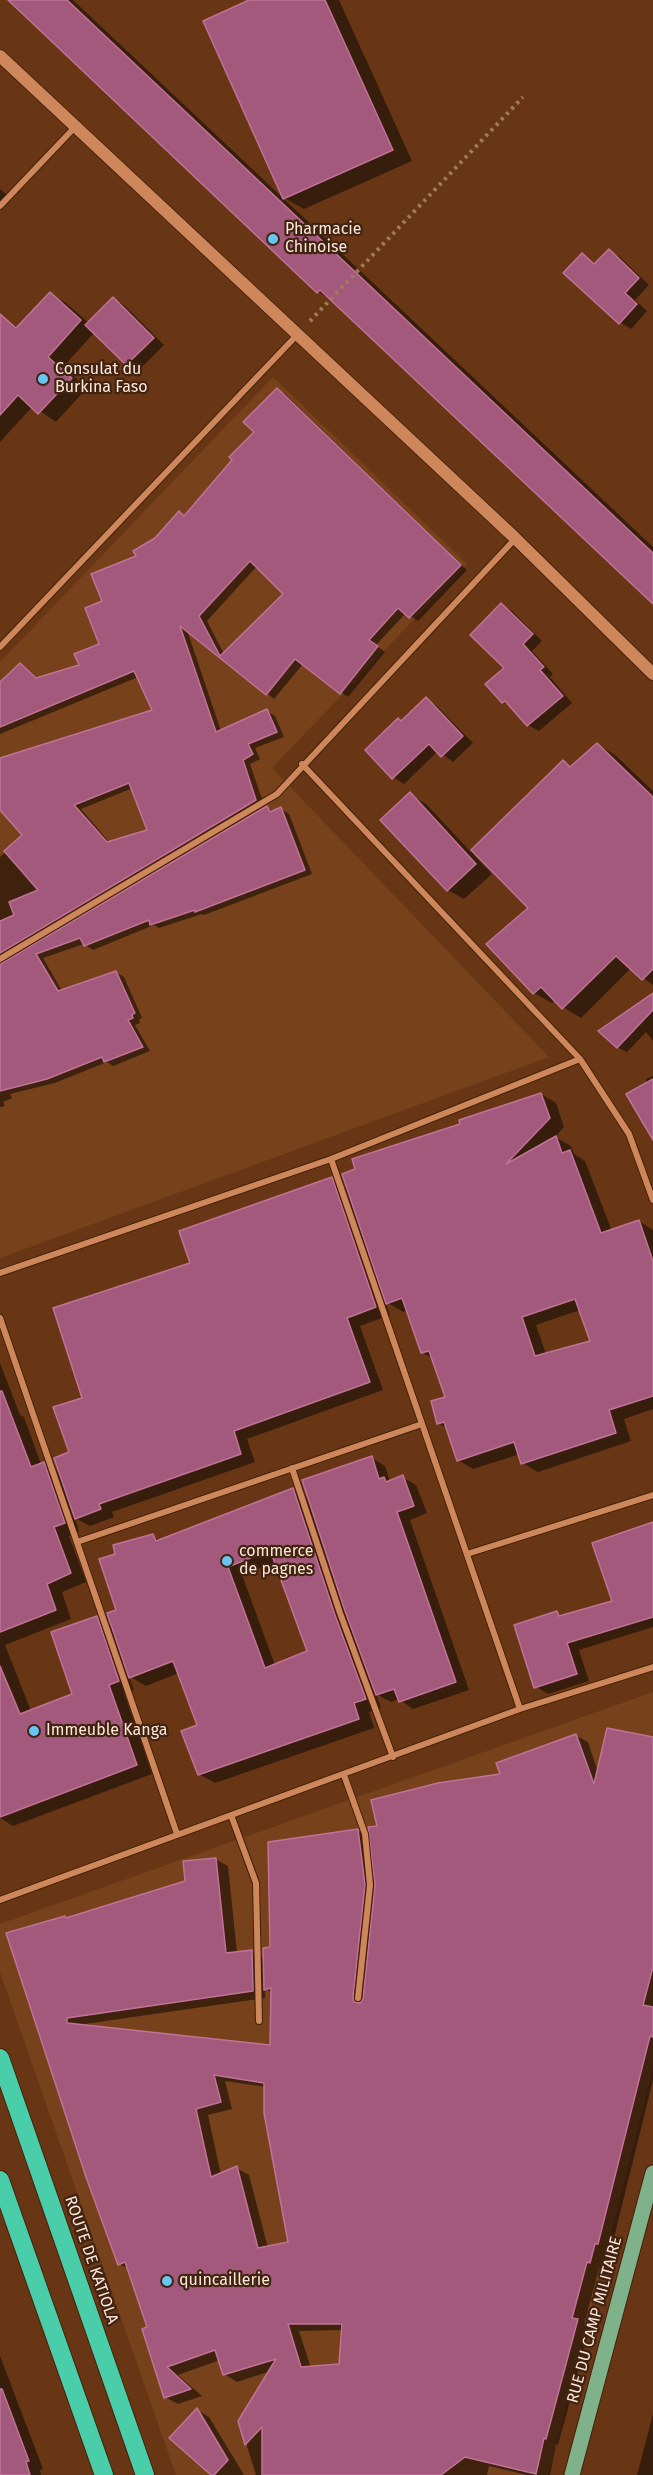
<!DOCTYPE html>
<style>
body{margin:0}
canvas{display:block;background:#683614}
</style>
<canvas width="653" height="2475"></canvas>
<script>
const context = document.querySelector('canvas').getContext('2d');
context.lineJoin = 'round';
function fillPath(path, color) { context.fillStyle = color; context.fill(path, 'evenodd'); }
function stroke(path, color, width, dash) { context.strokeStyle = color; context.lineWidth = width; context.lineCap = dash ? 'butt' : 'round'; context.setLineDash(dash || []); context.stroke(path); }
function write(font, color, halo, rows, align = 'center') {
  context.font = font + ' "Fira Sans",sans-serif'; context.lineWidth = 4.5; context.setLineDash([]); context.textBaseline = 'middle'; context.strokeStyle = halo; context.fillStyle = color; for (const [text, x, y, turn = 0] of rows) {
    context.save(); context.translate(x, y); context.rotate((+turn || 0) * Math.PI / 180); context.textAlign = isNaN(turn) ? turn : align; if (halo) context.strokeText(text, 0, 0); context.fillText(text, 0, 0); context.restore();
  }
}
const built = new Path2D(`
 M273,377L467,564L272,768L549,1057L0,1258V662Z
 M653,1692V2069L548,2475H176L0,1972V1924Z`);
const shadow = new Path2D(`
 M10,0H73L653,547V602L335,302L318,292Z
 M253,0H339L412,161L304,209L284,198Z
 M0,189L7,195L0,202Z
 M609,251L620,257L649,285L635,300L647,311L631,329L620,322L582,255L596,264Z
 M50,294L66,303L89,323L113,299L124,305L164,345L138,371L127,364L95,332L63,367L87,388L56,422L33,406L0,442V328L6,321L19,328Z
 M277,390L285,394L467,570L418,621L406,613L376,645L385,652L348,697L303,664L274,699L187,630L221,731L267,711L275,716L284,737L255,748L260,759L250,764L264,805L5,959L3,965L267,808L274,812L281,809L289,814L312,874L204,915L202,914L159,928L154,925L93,950L84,944L43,958L62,991L116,972L124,977L142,1018L139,1019L140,1023L135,1025L150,1051L113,1066L107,1062L55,1083L10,1094L12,1098L3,1102L5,1106L0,1107V857L24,835L2,810L0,812V760L154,711L138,677L0,734V684L20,664L38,679L81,666L100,645L104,602L139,557L179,513L185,517L256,432ZM257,566L286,594L224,654L207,621ZM133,788L149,831L110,843L81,809Z
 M501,605L512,611L542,641L532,651L553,674L550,677L572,703L539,731L528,725L512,707L503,702L506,668Z
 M426,699L437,706L473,743L453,762L438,751L404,784L393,777L402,722Z
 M597,744L615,755L653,791V985L631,968L581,1018L563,1007L556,1000L552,1003L534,993L489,944L530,908L476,853L474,855L492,874L464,899L448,890L410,794L426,804L471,852L563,762L572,767Z
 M653,995V1041L646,1032L627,1052L617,1047Z
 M653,1076V1118L646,1079Z
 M541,1094L556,1103L564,1127L555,1137L571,1146L574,1154L585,1161L612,1231L639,1221L653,1230V1409L624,1419L631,1441L538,1472L523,1463L520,1454L473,1469L458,1460L447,1428L438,1423L447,1398L433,1359L422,1352L408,1310L403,1312L385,1301L390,1315L360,1326L383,1390L247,1439L255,1462L112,1512L114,1517L90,1526L75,1518L79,1532L69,1536L86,1582L62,1592L71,1619L5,1645L31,1711L74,1695L97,1618L113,1627L117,1611V1555L153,1536L161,1541L293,1490L310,1500L372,1458L385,1466L390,1482L402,1477L416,1485L427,1513L410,1520L469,1690L413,1709L399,1699L391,1702L376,1694L381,1708L369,1712L374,1728L215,1783L199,1774V1726L179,1673L146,1686L129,1676L134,1690L124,1693L152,1774L13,1826L0,1818V1363L20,1415L24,1417L41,1464L44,1463L60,1473L70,1453L84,1399L192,1264L332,1179L348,1189L462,1125ZM580,1310L591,1342L546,1354L536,1325ZM276,1562L309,1652L275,1665L242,1575Z
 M653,1524V1627L579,1650L589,1681L548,1694L535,1686L557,1613L564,1617L614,1602Z
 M575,1735L588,1742L598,1772L653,1738V2080L611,2250H608L603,2269L599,2268L584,2325L590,2328L558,2445L556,2444L550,2475H527L489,2466L487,2475H256L239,2421L271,2371L237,2382L224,2374L220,2360L178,2375L202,2396L178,2404L165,2397L149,2328L129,2269L119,2264L7,1934L65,1917L69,1919L187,1882L215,1859L228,1866L237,1953L252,1951L264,1958L357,1830L371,1838L379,1828L502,1775ZM265,1989L273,1993L272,2046L78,2025L265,1998ZM225,2081L266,2087L290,2243L268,2248L249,2175L237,2168L221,2175L208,2115L232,2109ZM343,2330L340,2366L311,2368L299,2331Z
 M0,2356L43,2469L40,2470L41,2475H0Z
 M197,2410L209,2417L244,2475H211Z
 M653,2414V2475H637Z`);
const building = new Path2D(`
 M8,0H67L653,553V604L320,290L317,293Z
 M249,0H325L393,150L283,199L203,21Z
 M609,249L639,278L625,293L637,304L619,324L563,273L582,253L594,264Z
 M50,292L81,320L48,357L72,378L38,414L18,395L0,415V314L16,328Z
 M113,297L154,338L126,365L85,325Z
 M277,388L461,565L409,618L398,608L369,640L378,646L340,694L295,659L266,695L180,626L216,732L267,709L277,732L248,744L253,754L243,760L256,800L0,953V921L14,915L9,902L38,890L4,851L22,835L0,810V758L152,710L134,671L0,727V682L20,663L36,678L79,665L74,654L99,644L85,608L102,601L91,574L136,556L133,551L155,538L179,511L184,516L232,460L229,457L254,432L243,422ZM250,561L283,594L220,656L199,616ZM129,783L147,830L107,842L74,805Z
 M501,603L533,634L523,644L544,667L540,670L563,696L527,726L505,701L502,703L485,684L504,668L470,635Z
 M426,697L463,736L441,757L429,744L392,779L365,750L398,718L401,721Z
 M597,743L653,797V969L642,980L616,956L562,1009L541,987L533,994L486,944L528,908L471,850L563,760L570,767Z
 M410,792L476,864L447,891L380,820Z
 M267,806L270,812L281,807L305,870L195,912V910L150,925L149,920L84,946L80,938L36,954L58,991L116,971L135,1013L132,1015L133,1018L128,1020L143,1047L104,1062L102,1057L47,1079L0,1091V964Z
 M653,993V1010L617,1048L598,1031Z
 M653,1079V1140L626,1094Z
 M541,1093L550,1118L506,1164L556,1136L562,1153L570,1150L601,1233L639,1220L653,1261V1396L609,1410L616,1433L521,1464L514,1442L457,1461L444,1422L437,1424L431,1401L445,1397L429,1351L421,1353L402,1298L386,1304L342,1174L355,1169L352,1159L460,1124L459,1120ZM575,1299L590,1341L535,1356L522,1317Z
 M332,1177L376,1307L347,1318L370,1382L234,1431L241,1454L99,1504L101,1509L75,1519L54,1458L69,1452L53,1407L82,1398L53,1308L190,1263L179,1231Z
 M0,1391H2L31,1467L44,1462L65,1523L54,1527L71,1573L47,1584L56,1610L0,1632Z
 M372,1456L379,1479L384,1477L386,1482L403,1475L414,1506L397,1512L456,1682L399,1702L394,1689L376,1695L345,1611L302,1480Z
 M293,1488L335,1615L366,1699L354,1703L359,1719L198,1775L181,1731L197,1725L173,1661L129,1678L107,1613L116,1610L99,1559L115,1554L113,1545L153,1534L156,1541ZM270,1550L307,1651L265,1668L228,1567Z
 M653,1522V1617L567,1643L577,1674L534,1688L514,1625L557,1611L559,1616L612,1601L592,1543Z
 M97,1616L119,1681L109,1685L137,1765L0,1817V1666L20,1714L72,1694L51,1632Z
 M607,1728L653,1737V1967L643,2005L653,2007V2037L650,2036L598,2244H595L590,2263L587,2262L572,2318L578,2319L546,2439L544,2438L536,2474L465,2457L441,2475H262V2427L245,2445L238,2421L276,2359L223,2375L215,2350L167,2367L191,2389L164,2398L142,2329L147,2327L125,2262L118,2265L86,2177L6,1933L65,1916L66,1918L185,1881L183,1861L216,1858L226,1953L252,1950L253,1991L67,2018V2023L270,2045L271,1988L264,1990L263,1948L270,1947L268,1842L358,1829L365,1885L353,1997L354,2002L360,2003L363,1999L375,1885L368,1827L377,1826L371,1800L438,1783L500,1774L496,1763L576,1734L594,1784ZM214,2075L264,2083V2113L288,2242L258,2248L237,2166L211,2177L196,2109L221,2102ZM288,2324H342L339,2364L301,2367Z
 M0,2389H2L29,2461L26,2462L30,2475H0Z
 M197,2408L228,2460L214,2475H211L169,2438Z`);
const path = new Path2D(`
 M310,321L523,97`);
const street = new Path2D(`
 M0,206L76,126
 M0,647L297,335
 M302,764L580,1059L629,1134L653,1200
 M0,959L277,794L515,539
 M331,1159L520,1709
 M0,1273L331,1159L580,1059
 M0,1318L177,1834
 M292,1468L340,1613L393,1757
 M77,1542L422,1424
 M467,1554L653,1495
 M344,1775L365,1834L370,1885L358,1998
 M231,1815L256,1883L259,2021
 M0,1900L520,1709L653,1667`);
const secondary = new Path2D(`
 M0,56L515,538L653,674`);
const primary = new Path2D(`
 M572,2475L653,2173`);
const highway = new Path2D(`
 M0,2058L145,2475
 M0,2180L104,2475`);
const markers = [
 [273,239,6,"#68c4f0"],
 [43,379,6,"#68c4f0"],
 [227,1561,6,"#68c4f0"],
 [34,1731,6,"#68c4f0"],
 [167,2281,6,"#68c4f0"]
];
const poiNames = [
 ["Pharmacie",285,230],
 ["Chinoise",285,248],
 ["Consulat du",55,370],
 ["Burkina Faso",55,388],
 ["commerce",239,1552],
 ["de pagnes",239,1570],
 ["Immeuble Kanga",46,1731],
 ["quincaillerie",179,2281]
];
const streetNames = [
 ["ROUTE DE KATIOLA",91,2260,71],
 ["RUE DU CAMP MILITAIRE",595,2320,-75]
];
fillPath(built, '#77411b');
fillPath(shadow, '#0007');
fillPath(building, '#a3597c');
stroke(building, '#c07396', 1.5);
stroke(street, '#442109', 8);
stroke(secondary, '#442109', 14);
stroke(primary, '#442109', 17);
stroke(highway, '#442109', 20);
stroke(path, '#a1795f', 4, [3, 4.5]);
stroke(street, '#ce875b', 6);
stroke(secondary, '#ce875b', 12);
stroke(primary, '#7fb28a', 15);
stroke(highway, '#4aceaa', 18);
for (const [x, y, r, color] of markers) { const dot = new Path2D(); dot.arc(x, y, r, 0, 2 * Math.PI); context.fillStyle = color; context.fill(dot); stroke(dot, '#402311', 2); }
write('16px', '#ffe7da', '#402311', poiNames, 'left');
write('16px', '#ffe7da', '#402311', streetNames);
</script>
